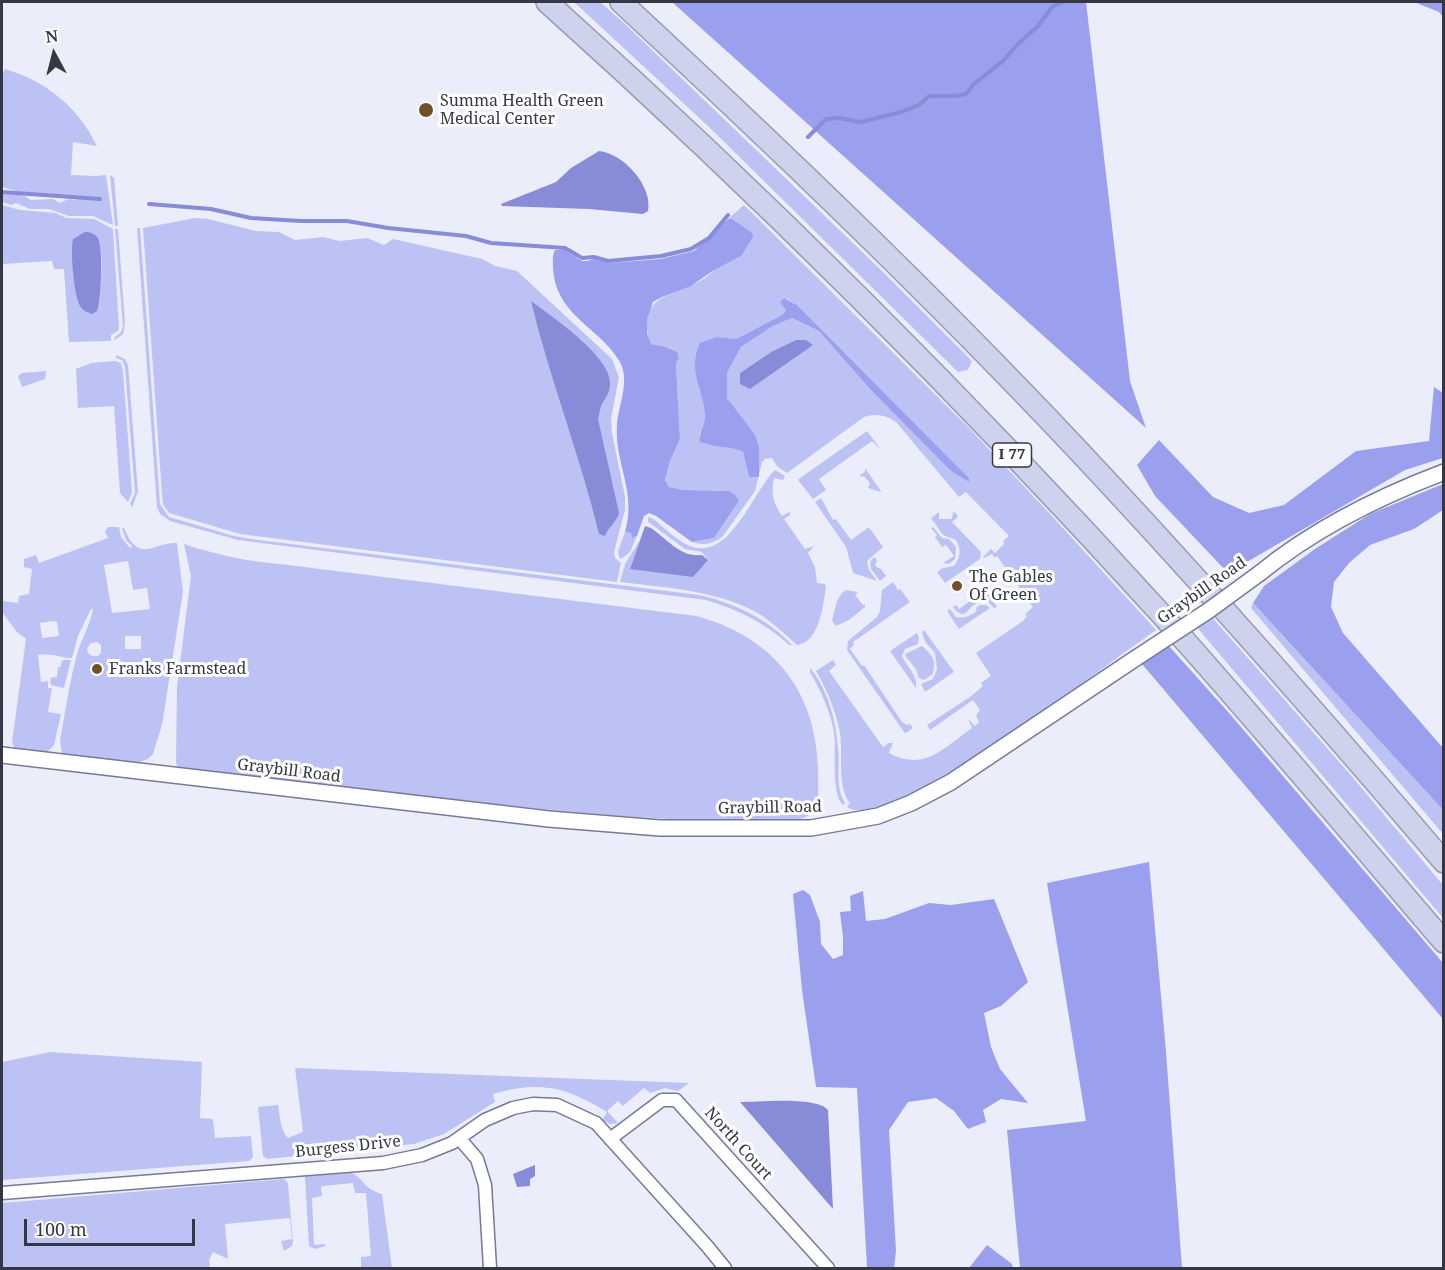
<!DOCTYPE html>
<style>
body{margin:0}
#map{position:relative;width:1445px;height:1270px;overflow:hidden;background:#ebedfb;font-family:"Noto Serif",serif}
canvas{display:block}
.frame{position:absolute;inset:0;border:3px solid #353744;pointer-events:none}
.north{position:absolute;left:24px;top:24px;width:60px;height:60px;-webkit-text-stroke:4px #fff;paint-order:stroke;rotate:353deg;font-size:16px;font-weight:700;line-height:24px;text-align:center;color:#353744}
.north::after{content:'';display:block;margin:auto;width:21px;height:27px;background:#353744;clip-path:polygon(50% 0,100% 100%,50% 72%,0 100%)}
.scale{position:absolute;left:24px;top:1219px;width:171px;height:27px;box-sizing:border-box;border:3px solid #353744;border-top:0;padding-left:8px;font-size:18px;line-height:21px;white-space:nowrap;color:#353744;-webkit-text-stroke:4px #fff;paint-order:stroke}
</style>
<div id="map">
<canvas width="1445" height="1270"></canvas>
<div class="frame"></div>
<div class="north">N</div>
<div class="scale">100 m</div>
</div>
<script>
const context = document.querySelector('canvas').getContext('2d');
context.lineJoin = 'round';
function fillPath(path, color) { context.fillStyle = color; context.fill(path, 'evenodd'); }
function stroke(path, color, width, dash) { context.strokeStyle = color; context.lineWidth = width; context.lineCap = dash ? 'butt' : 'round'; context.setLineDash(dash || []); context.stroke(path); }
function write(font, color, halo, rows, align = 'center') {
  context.font = font + ' "Noto Serif",serif'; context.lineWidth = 6; context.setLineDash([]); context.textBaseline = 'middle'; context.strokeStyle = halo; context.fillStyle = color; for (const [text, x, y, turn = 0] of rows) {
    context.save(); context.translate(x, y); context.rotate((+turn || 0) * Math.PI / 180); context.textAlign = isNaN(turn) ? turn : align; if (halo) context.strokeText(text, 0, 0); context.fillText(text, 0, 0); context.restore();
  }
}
const green = new Path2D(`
 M574,2H600L624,23L879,268L972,361L968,370L958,372L709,127Z
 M5,69C46,81 78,107 97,146L73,142L71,175L96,176L106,175L113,225L93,216H69L49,209H30L16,203L11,205L2,202V191L25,196L31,200L53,199L59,203L69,199L76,200L84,197L29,195L2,187V75Z
 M110,175L114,178L118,226H115Z
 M2,205L20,210L56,213L66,218L94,219L113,229L119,328L118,331L111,335V341L69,342L64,269H54L52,261L2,264ZM91,232C106,241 101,276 100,292Z
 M744,205L968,427L1052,516L1156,630C1113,659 887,836 847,807L850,803C837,788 843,754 840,733C836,711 827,690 816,671L833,660L836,665L829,671L883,747L889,743H893L889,753C925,772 943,748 972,728L968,719L975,726L979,722L976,715L980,710L973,700L930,730L927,725L970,697L983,686L981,683L991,676L976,653L1023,621L1027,616L1025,614L1033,607L997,556L995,558L992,554L984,558L983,557L991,549L995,553L1004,544L1003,541L1009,536L966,492L959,497L896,422C886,415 876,413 864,417L787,473L777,466L772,458L765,459L762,462L755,491L723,536C714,544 703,546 692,542L714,538L739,501L729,491L684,490L669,487L665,480L670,461L680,439L676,364L679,358L676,352L663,346L651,344C631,287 687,299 713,271C720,264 729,229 732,219H728ZM786,298L797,305L969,478V482L952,472L819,331L792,318L773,326L741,347L727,373V397L736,412L759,477H749L743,452L732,447L704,444L699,436L706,416L717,337L736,339L782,315L786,310ZM796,340H806L812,345L740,384V373L771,352Z
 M195,218L208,219L256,231L279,232L295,240L323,237L340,241L367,238L384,245L393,239L482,259L495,266L517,271L612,359L619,377L611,419L612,433L625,497V510L614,552L615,558L621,563L617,582L240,534L169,513L163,504L162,494L143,228Z
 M137,228H140L160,504L169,517L234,536L251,539L699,595C734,603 767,618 792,645H789C764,622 738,610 706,600L238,540L170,521L160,514L157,507Z
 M115,229H118L125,323L123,334L115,340L114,338L121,332L123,326Z
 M116,355L125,359L128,365L138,492L132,507L130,504L135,493L125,367L122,360L116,358Z
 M115,361L121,363L123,372L132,492L128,502L120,493L114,406L78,408L76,369L91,363Z
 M46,371L45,379L22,387L18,376L22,373Z
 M867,431L882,451L872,441L819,479L826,490L813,499L798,480L800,478Z
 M865,468L881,491V492L868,488L870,483L864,476L861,477L860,475L865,472Z
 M775,470L785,476L783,480L774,478C771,493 773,503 782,516L790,512V515L784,519L805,549L814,546L808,553L815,567L817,583L825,584L826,587C823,605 820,642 797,645C786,635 774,624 761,615C719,590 668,588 620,582L625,564L640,540L630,569L708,560L702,552L685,549L648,522V517L652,518C664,527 677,541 690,546C730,562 753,491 775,470Z
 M821,498L833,520L836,519L851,540L869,527L883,547L867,561L869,570L877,581L853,573L846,547L815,502Z
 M939,512V519H952L953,512L956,513L958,517L952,522L981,552L980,559L945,583L937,572L943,568L954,566C961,557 961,550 956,540L943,535L931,518Z
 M108,527H119L121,537L130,548L132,546L126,540L122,528H124C139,565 153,542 177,543L183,592L162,725L153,754L148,759L137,763L62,754L60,741C65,713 69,685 76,658C80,641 90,626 93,609H91L78,636L72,658C59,658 55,653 38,655L41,682L48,681V688H52L48,712L61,714L54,745L47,752L15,749L12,742L26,639L17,632L2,612V601L18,603L19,596L29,594L32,569L24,567V559L36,555L39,563L108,538L105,531ZM128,561L133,590L147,588L150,609L112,613L104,565ZM54,621L57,622L59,636L42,638L40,623ZM125,636H141V649H125ZM97,642L101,645V653L98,656H92L88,653L87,648L91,643Z
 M933,527L942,538L949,539L956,547L955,559L949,564L943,563L954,556L946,545L942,547L935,537L937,535L931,528Z
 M625,532L632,533L634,538L637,536L630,552L621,559L619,557L618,551Z
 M184,544C217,555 245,561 280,564L696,616C772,636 816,690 818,768C818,780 819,793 817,805L811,803L810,805L815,809C810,816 804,818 796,820C677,825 558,811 441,798C353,788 265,779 178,768L176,762L177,687L191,576Z
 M874,557L877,560L875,566L881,569L886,576L880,581L871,569L870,562Z
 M893,582L898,590L900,589L910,602L853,642L854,645L850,649L862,666L864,665L902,722L907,725L910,724L913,728L906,733L904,732L847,650L848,641L877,617L880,611L882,590Z
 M846,590L858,592L855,595L863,605L865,604V607L849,620L836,626L832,621C835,610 836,596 846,590Z
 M986,590L997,607L994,608L988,602C967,597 969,627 953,607L956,605L959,609Z
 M1253,603L1443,810V834L1251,608Z
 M980,605H986L990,608L959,629L947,611L950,609L956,617C964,619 973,615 977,610L976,608Z
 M1210,615L1349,773L1443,885V918L1195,625Z
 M924,630L954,672L925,692L921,684L933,679L937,669L935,653C927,643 925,645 922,632Z
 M917,633L919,638L918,644L905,649L902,656C907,667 918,675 916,688L890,651Z
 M922,646C933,656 936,659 933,674L924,680L919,678L916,669L906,657L905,654Z
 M63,660H71L64,688L51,685L50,678L57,677L58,667H61V663Z
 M810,668C828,689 836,721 838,748C840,765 835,788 845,803L843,805C830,790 837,752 834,732C830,711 821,691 810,672Z
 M50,1052L202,1062L200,1118L213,1119L215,1138L251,1136L253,1157L249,1161L2,1180V1062Z
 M295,1068L689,1083L678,1091L665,1088L650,1093L644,1088L623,1106L618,1101L608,1110V1112L618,1123L610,1124L602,1120L607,1112C567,1087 540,1080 493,1094L495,1102L444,1134L414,1144L267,1159L263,1156L258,1107L278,1105C280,1116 280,1130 288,1138L303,1132Z
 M350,1172C364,1178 363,1189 382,1194L392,1268H361V1257L371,1256L366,1193H355L353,1183L323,1186L321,1187L322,1196L312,1198L314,1245L324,1244L326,1246L315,1249L309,1246L305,1177L306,1175Z
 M284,1179L288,1183L293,1242L292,1246L284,1251L281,1241L292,1239L290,1218L225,1224L228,1259L213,1252L209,1260L210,1268H2V1203Z`);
const forest = new Path2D(`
 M672,2H1086L1130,381L1146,428Z
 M1414,2H1443V17L1439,12Z
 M728,219H732L752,233L753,237L741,256L714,270L691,286L662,297L653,302L647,319V333L651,344L663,346L677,352L679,358L676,364L680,439L670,461L665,480L669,487L684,490L729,491L735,495L739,501L714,538L692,542L656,516L649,513L644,516L637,536L632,538L631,533L625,532C637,491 614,463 617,424C619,404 630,381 620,362C600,327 555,316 553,267C553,261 552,256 555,250H565L582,261H587L594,259L608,263L660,259L694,251Z
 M784,298L797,305L969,478V482L952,472L872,391L819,331L792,318L773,326L741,347L727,373V398L755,435L759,447V477H749L743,452C729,445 713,448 700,442C698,432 706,424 705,414C703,387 687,371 700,343L717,337L736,339L782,315L786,310L780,302Z
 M1434,387L1443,393V458L1405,470L1228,573L1155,496L1137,465L1159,440L1213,497L1249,513L1284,505L1356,451L1429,441Z
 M1443,484V510L1414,529L1370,545L1349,563L1334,582L1331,607L1343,633L1443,748V810L1253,603L1264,586L1315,549L1370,514Z
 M1168,645L1229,713L1443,963V1019L1142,664Z
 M1149,862L1166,1052L1182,1268H1020L1007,1130L1086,1121L1047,883Z
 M803,890L810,895L820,922L821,944L833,959L843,955V937L840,912L851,911L850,896L863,891L866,921L885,919L929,903L951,905L994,899L1028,982L1001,1006L984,1013L991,1047L1000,1069L1028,1103L1001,1099L983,1110L986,1122L968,1129L954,1111L936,1098L908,1102L889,1130L896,1251L894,1268H867L857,1088L816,1087L802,990L793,894Z
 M987,1245L1012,1264L1013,1268H969Z`);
const water = new Path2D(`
 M599,151C623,153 653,186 648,211L643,214L589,209L502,206L501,204L556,182L571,168Z
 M85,232C90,232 94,233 97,237C104,244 101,301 97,311L92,314C87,312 83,311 80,306C74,295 70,251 73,239Z
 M531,301C551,316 612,357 610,384C610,393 605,398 601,406C600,410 599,415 598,419L619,513C616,523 608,527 605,536L599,534C580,455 550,380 531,301Z
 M796,340H806L813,345L750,389L740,384V373L771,352Z
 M645,526L651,528C667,539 681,558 702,555L708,560L693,577L630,569Z
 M740,1102C758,1102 817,1096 828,1110L833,1209Z
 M535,1165V1176L530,1179V1186L517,1187L513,1174Z`);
const stream = new Path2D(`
 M808,137L826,119L839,118L861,122L901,112L919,105L929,96H954L966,94L974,84L1003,61L1018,44L1038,26L1052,7L1062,2
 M2,192L100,199
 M149,204L211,209L251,218L301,221H347L388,228L466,236L491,243L565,248L582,258L594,257L608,261L661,256L691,249L709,238L728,215`);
const minor = new Path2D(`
 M459,1138L477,1159L485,1185L490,1268
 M610,1139L662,1100H676L828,1268
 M2,1193L383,1163L422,1155L452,1143L485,1120L513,1108L533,1104L557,1105L596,1123L707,1246L725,1268`);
const tertiary = new Path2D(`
 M1260,573C1315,528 1378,497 1444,472
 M2,755L549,819L660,828H811L878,816L911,803L951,782L1136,658`);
const motorway = new Path2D(`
 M547,2C762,195 967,400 1162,615C1258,722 1350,832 1444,942
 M621,2C776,146 928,291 1074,446C1201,581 1323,720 1444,862`);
const tertiaryBridge = new Path2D(`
 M1136,658L1208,611L1260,573`);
const markers = [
 [426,110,8,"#715027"],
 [957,586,6,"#715027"],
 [97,669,6,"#715027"]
];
const shields = [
 [1012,455,39]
];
const shieldNames = [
 ["I 77",1012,455]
];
const poiNames = [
 ["Summa Health Green",440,101],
 ["Medical Center",440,119],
 ["The Gables",969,577],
 ["Of Green",969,595],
 ["Franks Farmstead",109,669]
];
const streetNames = [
 ["Graybill Road",1202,591,-35],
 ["Graybill Road",289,771,7],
 ["Graybill Road",770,808,-1],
 ["North Court",738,1144,48],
 ["Burgess Drive",348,1147,-6]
];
fillPath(green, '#bdc2f5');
fillPath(forest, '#9ba0ee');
fillPath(water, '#878bd8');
stroke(stream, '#878bd8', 4);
stroke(minor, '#767998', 15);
stroke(tertiary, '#767998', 18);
stroke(motorway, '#999cb1', 24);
stroke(minor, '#fff', 12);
stroke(tertiary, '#fff', 15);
stroke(motorway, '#cfd2ec', 21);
stroke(tertiaryBridge, '#767998', 18, []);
stroke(tertiaryBridge, '#fff', 15);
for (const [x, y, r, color] of markers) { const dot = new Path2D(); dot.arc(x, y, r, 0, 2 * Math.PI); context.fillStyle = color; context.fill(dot); stroke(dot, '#fff', 2); }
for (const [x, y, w] of shields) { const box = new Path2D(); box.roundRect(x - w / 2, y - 12, w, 24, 4.5); context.fillStyle = '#fff'; context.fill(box); stroke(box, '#353744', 1.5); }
write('bold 15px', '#353744', null, shieldNames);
write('16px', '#353744', '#fff', poiNames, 'left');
write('16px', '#353744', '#fff', streetNames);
</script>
